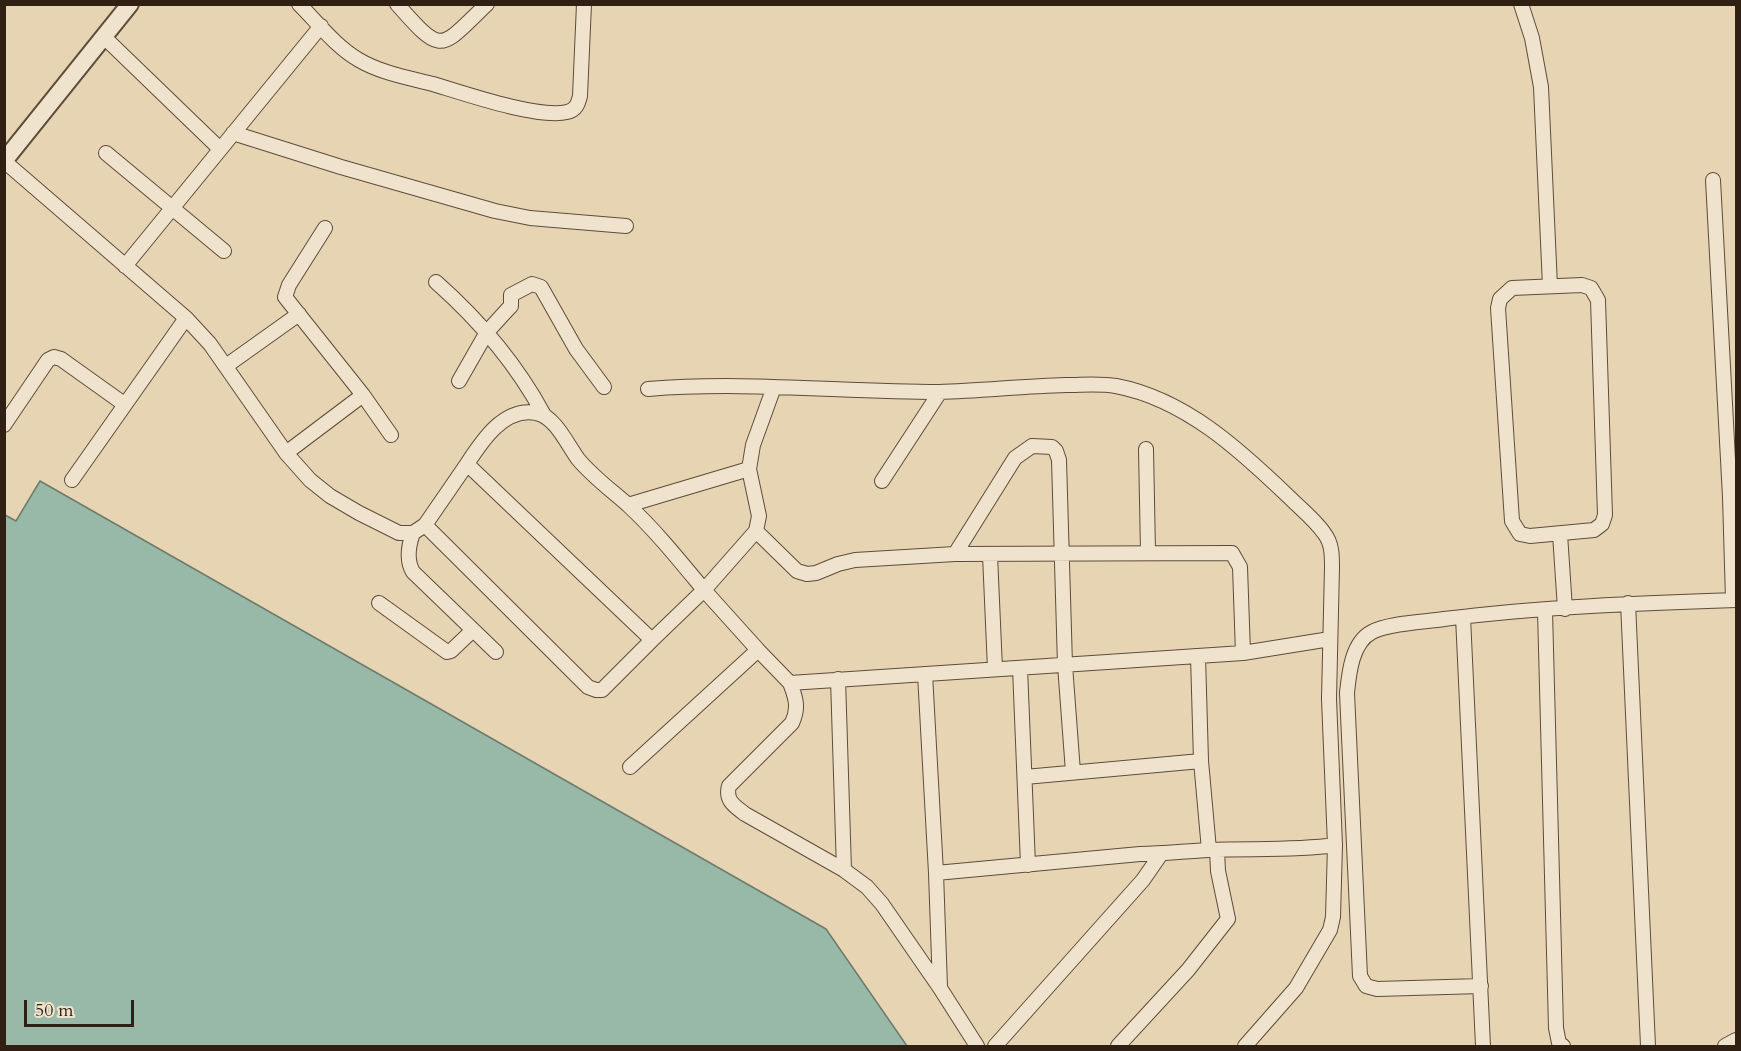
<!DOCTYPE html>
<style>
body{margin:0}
#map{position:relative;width:1741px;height:1051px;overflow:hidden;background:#e7d4b3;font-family:Cardo,serif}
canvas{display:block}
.frame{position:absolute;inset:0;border:6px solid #301f13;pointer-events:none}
.scale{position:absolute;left:24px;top:1000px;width:110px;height:27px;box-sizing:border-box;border:3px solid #301f13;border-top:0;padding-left:8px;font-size:18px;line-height:21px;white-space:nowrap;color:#301f13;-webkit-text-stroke:4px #efe3ce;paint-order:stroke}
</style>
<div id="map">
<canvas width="1741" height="1051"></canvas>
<div class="frame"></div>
<div class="scale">50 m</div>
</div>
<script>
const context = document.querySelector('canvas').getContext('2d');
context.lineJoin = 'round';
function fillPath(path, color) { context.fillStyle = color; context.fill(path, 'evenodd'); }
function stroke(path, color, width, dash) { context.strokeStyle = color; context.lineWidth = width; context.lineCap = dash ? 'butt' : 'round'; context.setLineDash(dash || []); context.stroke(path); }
const water = new Path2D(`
 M40,481L826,929L907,1046H5V515L16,521Z`);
const minor = new Path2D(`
 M299,4C318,23 336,47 359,60C381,73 409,78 433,84C463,93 538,119 567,112C576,110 578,104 580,96L584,4
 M397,4C443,56 439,50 487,4
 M1521,4L1532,38L1541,87L1550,286
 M104,37L220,149
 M233,133L341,167L495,211L530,218L626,226
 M106,153L224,251
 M4,161L186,318L210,344L286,453L310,480L330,496L359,513L399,533H413L425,525L467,464L652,640L704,590L758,650L790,683L1243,653L1330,639
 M1713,180L1730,497L1733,600
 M325,228L289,285L285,297L363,395L391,435
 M125,266L321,26
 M436,282C479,320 516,363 544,415
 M1582,285L1591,288L1598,300L1605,515L1602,524L1594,530L1530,536L1520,534L1512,521L1498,308L1500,299L1512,288Z
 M226,366L299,314
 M459,381L487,332L508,309L511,306V295L532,284L541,287L576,349L604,387
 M648,389C745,381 842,392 939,392C981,391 1023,386 1066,385C1082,385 1099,383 1116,386C1185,399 1240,450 1289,497C1300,508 1315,520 1324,533C1332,543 1332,555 1332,567L1329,699L1335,845L1333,917L1330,930L1296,988L1245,1046
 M4,425L48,360L54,357L61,359L124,404
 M1146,449L1148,552
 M286,453L363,395
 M467,464C482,441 504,407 536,413C555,416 567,444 578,459C593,477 611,490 628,505C656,531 680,561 704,590L756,531L759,516L749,469L753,445L774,387
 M72,480L186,318
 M882,481L940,392
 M628,505L749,469
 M425,525L588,687L596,690H602L652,640
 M756,531L797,571L807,574L816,573L838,564L855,560L955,554L1232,553L1240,567L1243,653
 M413,533C408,547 406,560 413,572L496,652
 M1560,534L1565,609
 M955,554L1015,458L1032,446L1052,447L1056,451L1059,460L1065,665L1073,772
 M990,555L995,669
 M379,603L447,652L451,651L473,630
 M1628,603L1648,1046
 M1545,611L1556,1028L1559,1043L1563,1046
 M1463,617L1483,1046
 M1198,656L1201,761L1209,850
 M1020,668L1028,865
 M925,674L936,873L940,987
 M838,679L844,870
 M790,683C796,698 799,708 792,723L729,786C725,800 734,806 745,814L844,870L867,887L882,904L940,988L977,1046
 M630,767L758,650
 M1025,777L1201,761
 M936,873L1140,854C1163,854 1186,851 1209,850C1251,848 1293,851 1335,845
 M1481,986L1377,989L1366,986L1360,976L1347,693C1349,673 1352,642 1372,632C1388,623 1425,622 1444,619C1541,607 1639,603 1736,600
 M995,1046L1143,880L1161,854
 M1118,1046L1188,970L1228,919L1218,871L1217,850
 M1725,1046L1736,1040`);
const tertiary = new Path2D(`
 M4,161L130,4`);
fillPath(water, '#98b9a8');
stroke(water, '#6e7b6c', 1.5);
stroke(minor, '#5e4c3b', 16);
stroke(tertiary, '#5e4c3b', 20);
stroke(minor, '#efe3ce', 14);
stroke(tertiary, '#efe3ce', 16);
</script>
